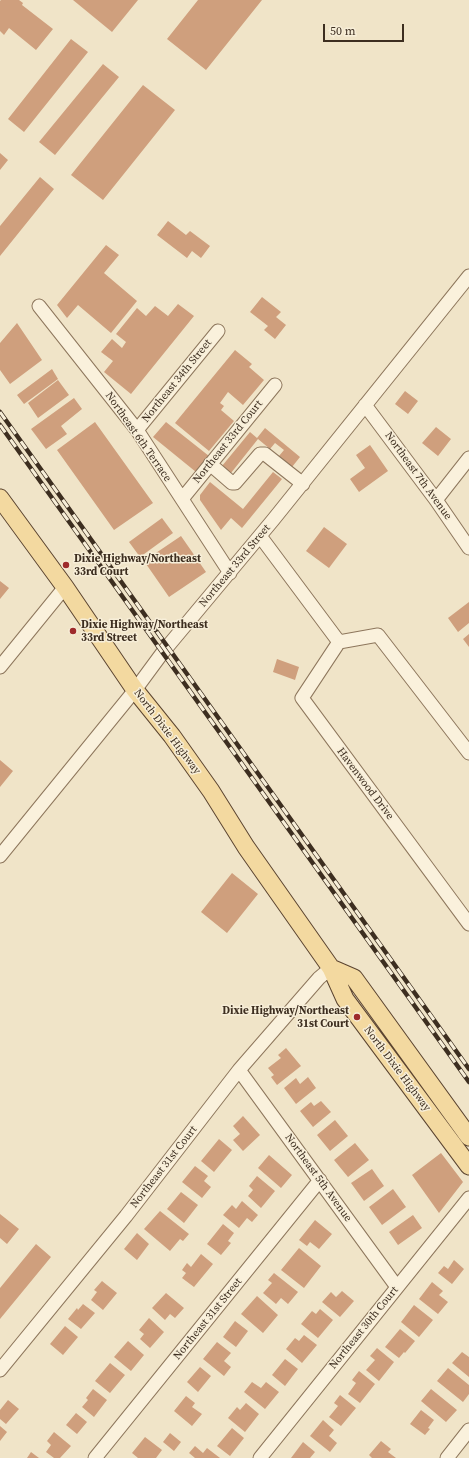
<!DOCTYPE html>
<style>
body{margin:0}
#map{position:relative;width:469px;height:1458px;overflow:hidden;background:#f0e4c8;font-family:"Source Serif 4",serif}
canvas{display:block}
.scale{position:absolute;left:323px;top:24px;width:81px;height:18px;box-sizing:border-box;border:2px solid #3d2e20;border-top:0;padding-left:5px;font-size:12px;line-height:14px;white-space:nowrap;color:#3d2e20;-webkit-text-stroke:3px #f7eed8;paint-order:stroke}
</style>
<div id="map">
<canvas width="469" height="1458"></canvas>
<div class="scale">50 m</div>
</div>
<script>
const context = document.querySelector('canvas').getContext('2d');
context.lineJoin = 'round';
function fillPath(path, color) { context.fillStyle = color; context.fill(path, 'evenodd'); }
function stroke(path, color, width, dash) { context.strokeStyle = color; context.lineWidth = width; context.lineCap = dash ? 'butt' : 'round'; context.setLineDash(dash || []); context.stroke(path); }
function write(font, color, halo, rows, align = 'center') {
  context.font = font + ' "Source Serif 4",serif'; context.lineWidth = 3; context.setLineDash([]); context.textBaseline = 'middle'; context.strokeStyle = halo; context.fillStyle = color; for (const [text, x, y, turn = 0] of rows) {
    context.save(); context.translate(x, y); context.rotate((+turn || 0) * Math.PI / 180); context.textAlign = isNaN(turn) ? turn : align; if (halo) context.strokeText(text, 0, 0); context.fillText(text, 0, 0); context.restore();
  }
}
const building = new Path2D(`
 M1,0H19L23,3L22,5L53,29L36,50L9,28L4,35L0,31V1Z
 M73,0H138L112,32Z
 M198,0H262L206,70L167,39Z
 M71,39L88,52L24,132L8,119Z
 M103,64L119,77L55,155L39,142Z
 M143,85L175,110L103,200L71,175Z
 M0,153L8,160L0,170Z
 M40,177L54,189L0,256V226Z
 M168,221L186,235L190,231L210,246L201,258L192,251L187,258L157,235Z
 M106,245L119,255L104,273L137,301L111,333L78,305L67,318L57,305Z
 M262,297L281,312L276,317L286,325L275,339L264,330L268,326L250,312Z
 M178,304L194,316L131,394L104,372L113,361L101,352L112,339L122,348L126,342L116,334L137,308L146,316L155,306L168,316Z
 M17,323L42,360L10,384L0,370V343Z
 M235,350L252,364L249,367L264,380L243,405L228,392L220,403L224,406L221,410L234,421L209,451L175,423Z
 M52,369L58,379L24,404L17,395Z
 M58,380L69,395L38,418L28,403Z
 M405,391L418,401L408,414L395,404Z
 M74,398L82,409L61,426L67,434L46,449L31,429Z
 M95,422L153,503L114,530L57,450Z
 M166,422L209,456L196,472L153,437Z
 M436,427L451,439L438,456L422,443Z
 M265,428L300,457L292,467L279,456L284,450L275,443L270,449L258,439L231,473L222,466L250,432L257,438Z
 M370,445L388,471L359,492L350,479L365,468L356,455Z
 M273,472L282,479L242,528L231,518L221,530L200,500V495L210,482L243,509Z
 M162,518L173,533L140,557L129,542Z
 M324,527L347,544L329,568L306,551Z
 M181,536L206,572L169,597L144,561Z
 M0,581L9,588L0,599Z
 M469,602V623L458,632L448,618Z
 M469,634V647L463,639Z
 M277,659L299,667L295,680L273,672Z
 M0,760L13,771L0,787Z
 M232,873L258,894L227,933L201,912Z
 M286,1048L301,1066L277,1085L271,1077L274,1075L268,1068L281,1058L278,1055Z
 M308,1077L316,1088L296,1104L284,1088L296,1078L300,1084Z
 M321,1101L331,1112L313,1127L300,1111L311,1102L314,1106Z
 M243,1116L260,1135L243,1151L233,1140L240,1134L233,1126Z
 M335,1120L348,1136L330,1151L317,1135Z
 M219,1139L232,1150L214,1172L201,1161Z
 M355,1143L369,1160L348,1177L334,1160Z
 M441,1153L463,1182L439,1213L412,1175Z
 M269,1155L292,1175L281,1188L258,1168Z
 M195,1166L208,1176L204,1181L211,1187L202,1198L182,1182Z
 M372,1169L384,1186L364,1201L351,1183Z
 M257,1176L275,1191L261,1208L248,1196L253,1190L249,1186Z
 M393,1189L406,1207L382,1225L369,1207Z
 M181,1192L198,1205L184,1223L167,1209Z
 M242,1201L258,1215L252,1222L247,1218L239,1228L223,1215L232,1205L236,1209Z
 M160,1211L189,1234L183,1241L180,1239L170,1251L144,1229Z
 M0,1214L19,1229L7,1244L0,1238Z
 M413,1215L422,1228L398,1245L389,1232Z
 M315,1220L332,1234L319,1249L310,1242L307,1246L299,1240Z
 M223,1224L234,1233L228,1241L231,1243L221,1255L207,1244Z
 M137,1233L149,1244L137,1260L124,1249Z
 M36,1244L51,1257L0,1319V1288Z
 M299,1248L321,1266L304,1288L281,1270Z
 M201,1254L213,1264L194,1287L182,1278L186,1273L182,1270L187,1263L191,1267Z
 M454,1260L464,1269L452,1284L438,1273L444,1266L448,1269Z
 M274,1273L298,1292L288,1304L281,1298L276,1304L263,1293L272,1283L268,1280Z
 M102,1281L117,1293L103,1310L91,1300L97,1292L94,1290Z
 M432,1282L443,1291L439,1295L448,1302L438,1314L419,1299Z
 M342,1291L354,1301L340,1317L322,1302L331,1292L336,1297Z
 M166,1293L184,1308L175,1318L170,1314L165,1320L152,1308Z
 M257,1296L278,1315L263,1333L241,1314Z
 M83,1304L95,1313L81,1329L68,1319L77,1308L78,1310Z
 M414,1305L433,1320L419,1337L401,1322Z
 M320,1309L333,1320L318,1338L301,1324L312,1311L316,1314Z
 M149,1318L164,1332L150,1348L140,1339L144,1334L139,1330Z
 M235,1321L248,1331L236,1347L223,1337Z
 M65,1326L78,1337L63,1355L50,1344Z
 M400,1329L415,1341L405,1353L404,1352L399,1358L385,1347Z
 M304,1335L317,1345L302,1363L286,1349L295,1338L299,1341Z
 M128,1341L144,1355L131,1371L114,1357Z
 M217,1342L231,1353L224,1361L231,1367L224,1376L203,1359Z
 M377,1348L394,1362L379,1381L366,1370L375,1360L370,1356Z
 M462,1352L469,1357V1377L452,1363Z
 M285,1359L298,1369L285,1386L272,1375Z
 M110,1363L125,1375L110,1393L95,1381Z
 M200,1367L211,1376L198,1392L187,1382Z
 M448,1368L469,1385V1394L463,1402L437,1381Z
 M359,1371L375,1384L360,1403L348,1394L356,1383L352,1380Z
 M252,1382L261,1388L266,1382L279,1392L265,1409L244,1392Z
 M93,1389L107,1400L94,1417L82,1407L88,1400L86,1398Z
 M431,1389L457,1410L446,1422L421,1401Z
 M340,1395L356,1408L341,1426L329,1417L338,1406L334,1403Z
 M186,1396L195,1403L192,1407L202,1414L192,1426L174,1411Z
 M8,1400L19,1409L6,1424L0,1419V1410Z
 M246,1403L259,1414L245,1432L228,1418L237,1407L240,1410Z
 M421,1410L434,1420L428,1428L430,1429L425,1435L410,1424Z
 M76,1413L87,1422L77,1434L66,1425Z
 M323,1420L334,1430L329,1436L337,1443L330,1452L310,1436Z
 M0,1426L7,1432L0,1441Z
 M232,1428L244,1438L230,1456L217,1446Z
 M54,1432L71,1446L60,1458H54L46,1452L51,1445L47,1441Z
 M170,1433L181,1442L174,1451L163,1442Z
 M145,1437L162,1450L156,1458H138L132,1453Z
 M381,1441L391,1449L388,1452L396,1458H372L369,1455Z
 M303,1442L315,1452L310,1458H291Z
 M195,1446L203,1453L207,1448L220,1458H195L189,1453Z
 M31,1452L39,1458H27Z`);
const minor = new Path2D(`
 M39,306L137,430L230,573
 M365,405L436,500L469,548
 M137,430L218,331
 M210,464L232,483H235L260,454H265L303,484
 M182,499L275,385
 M436,500L469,458
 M260,536L339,642
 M0,667L65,587
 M469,753L378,635L339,642L302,698L469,924
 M0,856L135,690L163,652L273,520L469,276
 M239,1070L397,1287
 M0,1370L126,1216L239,1070L319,978L331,968
 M95,1458L320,1180
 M260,1458L469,1198
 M447,1458L469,1430`);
const major = new Path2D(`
 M0,498L65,587L135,690L172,736L211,791L246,847L331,968L345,999L469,1166
 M331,968L354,978L469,1137`);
const rail = new Path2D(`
 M0,412L469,1069
 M0,425L469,1082`);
const markers = [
 [66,565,4,"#9e2a2b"],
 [73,631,4,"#9e2a2b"],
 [357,1017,4,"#9e2a2b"]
];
const streetNames = [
 ["Northeast 34th Street",177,381,-51],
 ["Northeast 6th Terrace",138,437,55],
 ["Northeast 33rd Court",228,442,-51],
 ["Northeast 7th Avenue",418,476,54],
 ["Northeast 33rd Street",235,566,-50],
 ["North Dixie Highway",167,732,53],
 ["Havenwood Drive",365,784,53],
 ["North Dixie Highway",397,1069,53],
 ["Northeast 31st Court",164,1167,-52],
 ["Northeast 5th Avenue",318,1178,54],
 ["Northeast 31st Street",208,1319,-51],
 ["Northeast 30th Court",364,1328,-51]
];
const poiNames = [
 ["Dixie Highway/Northeast",74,559],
 ["33rd Court",74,572],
 ["Dixie Highway/Northeast",81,625],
 ["33rd Street",81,638],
 ["Dixie Highway/Northeast",349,1011,"right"],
 ["31st Court",349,1024,"right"]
];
fillPath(building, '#cf9f7d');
stroke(minor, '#8d765c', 15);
stroke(major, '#5b4430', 19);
stroke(minor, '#faf1dc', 13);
stroke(major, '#f3d9a0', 17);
stroke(rail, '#3d2e20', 4.5);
stroke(rail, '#f7eed8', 3, [9]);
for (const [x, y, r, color] of markers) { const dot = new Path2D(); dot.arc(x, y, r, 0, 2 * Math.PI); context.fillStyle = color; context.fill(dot); stroke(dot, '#f7eed8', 1.5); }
write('11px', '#3d2e20', '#f7eed8', streetNames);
write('bold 11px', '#3d2e20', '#f7eed8', poiNames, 'left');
</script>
